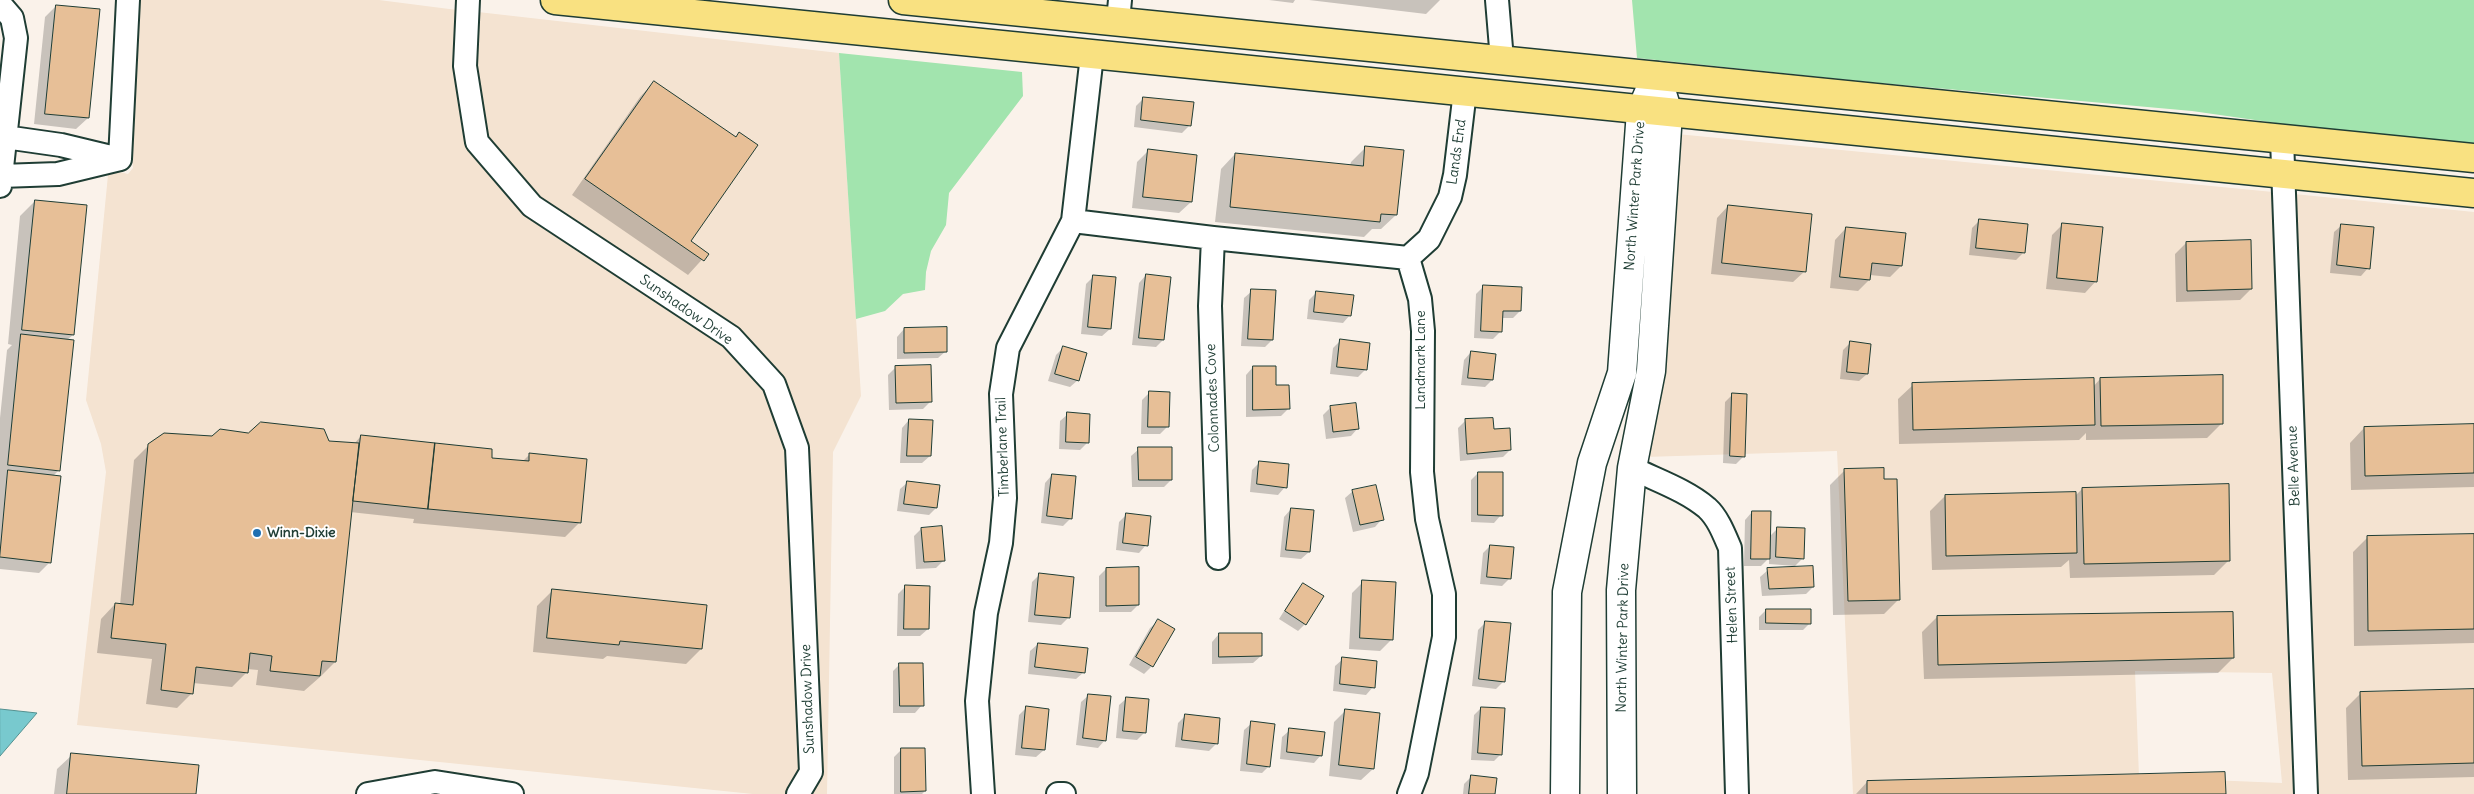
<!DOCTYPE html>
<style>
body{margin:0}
canvas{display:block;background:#faf2ea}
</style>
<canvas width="2474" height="794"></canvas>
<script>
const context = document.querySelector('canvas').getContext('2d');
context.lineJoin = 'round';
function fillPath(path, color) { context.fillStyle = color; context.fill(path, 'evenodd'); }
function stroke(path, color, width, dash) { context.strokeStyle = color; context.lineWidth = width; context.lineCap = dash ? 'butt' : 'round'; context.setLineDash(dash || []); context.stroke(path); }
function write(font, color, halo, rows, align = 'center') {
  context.font = font + ' Delius,sans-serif'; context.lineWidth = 4; context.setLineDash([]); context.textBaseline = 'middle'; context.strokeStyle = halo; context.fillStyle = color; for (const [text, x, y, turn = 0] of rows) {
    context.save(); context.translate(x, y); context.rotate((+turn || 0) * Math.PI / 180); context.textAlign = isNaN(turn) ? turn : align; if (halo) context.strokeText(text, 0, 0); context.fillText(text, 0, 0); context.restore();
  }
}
const built = new Path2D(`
 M139,0H379L457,10L466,144L469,151L526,216L724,347L765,392L787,451L800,769L786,794H753L77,725L106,472L101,444L86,400L108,175L120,172L128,174L133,168L131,150Z
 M478,12L839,53L861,396L833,452L827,794H811L822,771L808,447L784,379L736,327L538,196L487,136L476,65Z
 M1677,134L2273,192L2295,794H1853L1837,451L1645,457ZM2135,671L2272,673L2282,783L2139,777Z
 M2294,194L2474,212V794H2317Z`);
const green = new Path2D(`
 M1632,0H2474V144L2339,132L2192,111L1869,82L1637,58Z
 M839,53L1022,72L1023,96L949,193L946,225L931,251L926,272L925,290L903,294L885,311L856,319Z`);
const water = new Path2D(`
 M0,709L37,713L0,756Z`);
const shadow = new Path2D(`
 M1269,0H1295L1293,3Z
 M1309,0H1440L1426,14Z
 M56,6L88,118L76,129L34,124L45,17Z
 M654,82L735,138L689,242L707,254L688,275L572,195L640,97Z
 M1144,98L1190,125L1182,133L1134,127L1136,106Z
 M1366,147L1396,215L1381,229H1372L1364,237L1215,222L1221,169L1235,154L1350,166L1351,162Z
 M1148,151L1191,202L1179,213L1132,208L1137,162Z
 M35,201L73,335L67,340L59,470L53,476L50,562L39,573L0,569V418L7,350L12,345L8,344L20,216Z
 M1728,206L1805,271L1793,282L1711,274L1717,218Z
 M1980,220L2023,253L2016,260L1969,255L1972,228Z
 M2063,224L2096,281L2085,293L2046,289L2052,235Z
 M2342,225L2368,268L2361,276L2330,273L2334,232Z
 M1846,228L1901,266L1890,277L1870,275L1869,280L1858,291L1830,288L1835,240Z
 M2186,243L2251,289L2240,300L2176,302L2175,254Z
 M1146,275L1163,340L1156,347L1132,345L1139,283Z
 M1094,276L1110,329L1102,336L1081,334L1086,284Z
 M1484,286L1520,311L1513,318H1501V331L1493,339L1474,338L1476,294Z
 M1252,291L1272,340L1265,347L1241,346L1244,298Z
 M1317,292L1350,315L1343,323L1307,319L1309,300Z
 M904,329L946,351L938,358L897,359V337Z
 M1340,341L1366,369L1358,377L1330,374L1333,348Z
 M1850,343L1870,345L1867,374L1859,381L1840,379L1843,350Z
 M1064,347L1078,380L1070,387L1048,381L1056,355Z
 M1471,352L1494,355L1492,380L1485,387L1461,385L1464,360Z
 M896,367L931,401L923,409L889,410L888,375Z
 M1253,367L1275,386L1288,409L1281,416L1246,417V375Z
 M2100,379L2222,423L2207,438L2086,440V433L2079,440L1899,444L1898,399L1913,385L2093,387Z
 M1149,393L1167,427L1160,434H1141L1142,400Z
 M1732,395L1744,456L1736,464L1723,463L1725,402Z
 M1331,407L1358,428L1351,436L1326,439L1323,415Z
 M1068,414L1087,443L1080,450L1059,449L1060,421Z
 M909,420L930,456L922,463H900L902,428Z
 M1465,421L1493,430L1510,450L1503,457L1460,461L1458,428Z
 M2474,425V487L2351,490L2350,443L2364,428Z
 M361,436L491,459L522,462L530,454L580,522L565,537L413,523L414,519L350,512L335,662L320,677L304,691L256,685L258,670L247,669V672L232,687L193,683L192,693L177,708L146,704L152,659L97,653L101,619L115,604L120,605L134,460L149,445L329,442L354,444Z
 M1139,449L1171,480L1164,487H1132L1131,456Z
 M1260,462L1285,487L1278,495L1250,492L1252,470Z
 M1845,470L1883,480L1899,599L1884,614L1833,615L1830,485Z
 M1478,473L1501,515L1494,523L1471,522V480Z
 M1052,475L1071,518L1063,526L1041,523L1045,483Z
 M908,482L936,508L929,515L897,511L900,489Z
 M2082,489L2229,560L2214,575L2070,578L2069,560L2061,567L1932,570L1930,511L1945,496H2075Z
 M1353,491L1382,519L1375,527L1353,532L1345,498Z
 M1291,509L1309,552L1301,559L1280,557L1284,517Z
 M1752,512L1769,537L1778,528L1803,558L1795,566L1769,564V558L1761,566H1744L1745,520Z
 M1126,515L1146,545L1139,553L1116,550L1119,522Z
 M921,529L944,560L936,568L916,569L914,536Z
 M2474,535V643L2354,646L2353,552L2367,538Z
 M1490,546L1509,579L1502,586L1480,584L1483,553Z
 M1106,569L1138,605L1131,612H1099V576Z
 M1768,570L1813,587L1806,594L1762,596L1760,577Z
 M1039,575L1068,618L1061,625L1028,622L1032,582Z
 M1363,582L1391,640L1380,651L1349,649L1352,593Z
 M1304,584L1305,624L1298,631L1279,619L1296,592Z
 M906,586L928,629L920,636H897L898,594Z
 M552,591L701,649L686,664L607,656L603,659L533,652L537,606Z
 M1766,610L1810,623L1803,630H1759V617Z
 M1937,617L2233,658L2218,673L1924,679L1922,632Z
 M1158,621L1152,666L1144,674L1129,665L1150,628Z
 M1486,622L1504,681L1496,689L1472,686L1478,630Z
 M1219,634L1261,656L1253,663L1212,664V642Z
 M1038,644L1084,672L1076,679L1028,674L1030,651Z
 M1343,659L1373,687L1366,695L1333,691L1335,666Z
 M900,664L922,705L915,713H893V671Z
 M2474,690V777L2348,780L2346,708L2361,693Z
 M1089,695L1105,740L1098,748L1076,745L1081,702Z
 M1127,698L1145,732L1137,740L1116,738L1119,705Z
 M1026,708L1044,750L1036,757L1015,755L1019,715Z
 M1481,708L1501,754L1494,761L1471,760L1474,715Z
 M1346,710L1373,769L1361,780L1329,776L1334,722Z
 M1185,716L1217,743L1209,751L1175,747L1178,723Z
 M1252,723L1269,766L1262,773L1240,771L1244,730Z
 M1290,730L1321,755L1314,763L1280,759L1282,737Z
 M901,750L925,791L922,794H894V757Z
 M72,755L195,794H54L57,769Z
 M1472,776L1494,794H1463L1464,784Z
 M1867,782L2225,794H1856Z`);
const building = new Path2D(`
 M56,5L100,9L89,118L45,114Z
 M654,81L736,137L739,132L758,145L691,241L709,254L704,261L585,179Z
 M1143,97L1194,102L1191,126L1141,120Z
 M1365,146L1404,150L1397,215L1381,214L1380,222L1230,207L1235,153L1363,166Z
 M1148,149L1197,155L1192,202L1143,197Z
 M35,200L87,205L74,335L22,330Z
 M1728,205L1812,214L1806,272L1722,263Z
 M1979,219L2028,224L2025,253L1976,248Z
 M2062,223L2103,227L2097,282L2057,278Z
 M2341,224L2374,227L2370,269L2337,265Z
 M1846,227L1906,233L1902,266L1872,263L1870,280L1840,277Z
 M2251,240L2252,289L2187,291L2186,242Z
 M1146,274L1171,277L1164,340L1139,338Z
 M1093,275L1116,277L1111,329L1088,327Z
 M1483,285L1522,287L1521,311H1503L1502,332L1481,331Z
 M1251,289L1276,290L1273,340L1248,339Z
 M1316,291L1354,295L1351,316L1314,312Z
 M947,327V352L904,353V328Z
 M21,334L74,340L60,471L8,465Z
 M1340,339L1370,343L1367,370L1337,367Z
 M1850,341L1871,344L1868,374L1847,372Z
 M1063,346L1087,353L1079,381L1055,374Z
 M1471,351L1496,354L1493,380L1468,378Z
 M931,365L932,402L896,403L895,366Z
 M1253,366H1276V385H1289L1290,409L1253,410Z
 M2223,375V424L2101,426L2100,378Z
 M2094,378L2095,425L1913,430L1912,383Z
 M1149,391L1170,392L1169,427H1148Z
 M1732,393L1747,394L1745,457L1730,456Z
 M1356,403L1359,429L1333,432L1330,406Z
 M1067,412L1090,414L1089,443L1066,442Z
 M1493,418L1494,429L1510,428L1511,450L1467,454L1465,419Z
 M909,419L933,420L931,456H907Z
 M261,422L324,429L329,441L359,443L336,662L322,661L320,676L270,671L272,656L250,653L248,673L196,667L193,694L161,690L166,644L111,638L115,603L133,605L148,444L164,433L212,436L220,429L248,433Z
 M2474,424V473L2365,476L2364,427Z
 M361,435L435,443L428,509L353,501Z
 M435,443L492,449V458L529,461V453L587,459L581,523L428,509Z
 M1138,447H1172V480H1139Z
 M1259,461L1289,464L1287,488L1257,484Z
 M1884,468V479H1897L1900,600L1848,601L1844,469Z
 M8,470L61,476L51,563L0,557Z
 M1478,472H1503V516L1478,515Z
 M1052,474L1076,476L1072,519L1047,516Z
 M907,481L940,485L937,508L904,504Z
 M2229,484L2230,561L2084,564L2082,488Z
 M1376,485L1384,520L1360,525L1352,490Z
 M2076,492L2077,553L1946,556L1945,495Z
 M1291,508L1314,510L1310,552L1286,550Z
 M1752,511H1771L1770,559H1751Z
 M1126,513L1151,516L1148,546L1123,543Z
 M942,526L945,561L924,562L921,528Z
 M1777,527L1805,528L1804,559L1776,557Z
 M2474,534V629L2368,631L2367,536Z
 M1490,545L1514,547L1511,579L1487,577Z
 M1813,566L1814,587L1769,589L1767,568Z
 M1139,567V605L1106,606V568Z
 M1039,573L1074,577L1070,618L1035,615Z
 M1362,580L1396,582L1393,640L1360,638Z
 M1303,583L1324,596L1306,625L1285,611Z
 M905,585L930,586L929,629H904Z
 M552,589L707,605L702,649L620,641L619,645L547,638Z
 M1766,609H1811V624L1766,623Z
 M2233,612L2234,658L1938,665L1937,616Z
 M1158,619L1175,629L1153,667L1136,657Z
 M1485,621L1511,623L1505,682L1479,679Z
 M1219,633H1262V656L1219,657Z
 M1038,643L1088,648L1085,673L1035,667Z
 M1342,657L1377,661L1375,688L1340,684Z
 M899,663H923L924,706H900Z
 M2474,689V763L2362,766L2360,692Z
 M1088,694L1111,696L1106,741L1083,738Z
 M1126,697L1149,699L1146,733L1123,731Z
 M1026,706L1049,709L1045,750L1022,748Z
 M1481,707L1505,708L1502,755L1478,753Z
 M1345,709L1380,713L1374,769L1339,765Z
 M1185,714L1220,718L1218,744L1182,740Z
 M1251,721L1275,724L1270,767L1247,764Z
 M1289,728L1325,732L1322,756L1287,752Z
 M901,748H925L926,791L901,792Z
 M71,753L199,765L196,794H67Z
 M2225,772L2226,794H1867V781Z
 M1471,775L1497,778L1495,794H1469Z`);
const street = new Path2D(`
 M468,0L465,66L477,142L532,206L731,337L774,384L797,448L811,772L798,794
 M1497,0L1502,60
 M0,4L12,18L16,38L0,186
 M1118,21L1120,0
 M5,137L61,145L115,158
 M2282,139L2306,794
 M120,159L128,0
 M1,176L58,174L120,159
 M1073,221L1213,238L1408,258
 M1213,238L1210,306L1218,558
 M1408,258L1420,299L1423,331L1422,472L1427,519L1444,594V637L1417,773L1409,794
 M1408,258L1429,239L1450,197L1455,175L1465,91
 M1632,468C1656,480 1686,490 1707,508C1718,518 1724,534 1730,548L1737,794
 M368,794L435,782L512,794
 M983,794L977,701L986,613L1001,543L1005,498L1001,394L1008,348L1073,221L1092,55
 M1058,794H1064`);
const secondary = new Path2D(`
 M1565,794L1567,592L1592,463L1622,373L1641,111L1656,76
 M1622,794L1621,590L1632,468L1651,371L1668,113L1661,90`);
const primary = new Path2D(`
 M555,0L2474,193
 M903,0L2474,158`);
const markers = [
 [257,533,5,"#1f6fb2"]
];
const streetNames = [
 ["Lands End",1457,152,-82],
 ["North Winter Park Drive",1635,196,-86],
 ["Sunshadow Drive",686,310,35],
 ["Landmark Lane",1421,360,-90],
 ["Colonnades Cove",1213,398,-92],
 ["Timberlane Trail",1003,447,-92],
 ["Belle Avenue",2294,466,-92],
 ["Helen Street",1732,605,-92],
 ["North Winter Park Drive",1623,638,-89],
 ["Sunshadow Drive",808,699,-92]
];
const poiNames = [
 ["Winn-Dixie",267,533]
];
fillPath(built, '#f4e3d1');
fillPath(green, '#a2e4ae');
fillPath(water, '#78c9ce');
stroke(water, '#549190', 1);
fillPath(shadow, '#0003');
fillPath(building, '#e7bf97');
stroke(building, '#1f3d34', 1);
stroke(street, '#1f3d34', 26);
stroke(secondary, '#1f3d34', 31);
stroke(primary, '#1f3d34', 31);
stroke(street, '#fff', 22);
stroke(secondary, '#fff', 28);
stroke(primary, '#f9e181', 28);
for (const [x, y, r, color] of markers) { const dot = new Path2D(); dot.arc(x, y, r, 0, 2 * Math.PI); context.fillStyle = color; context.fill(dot); stroke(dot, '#fff', 2); }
write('14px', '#1f3d34', '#fff', streetNames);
write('bold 14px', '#1f3d34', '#fff', poiNames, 'left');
</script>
